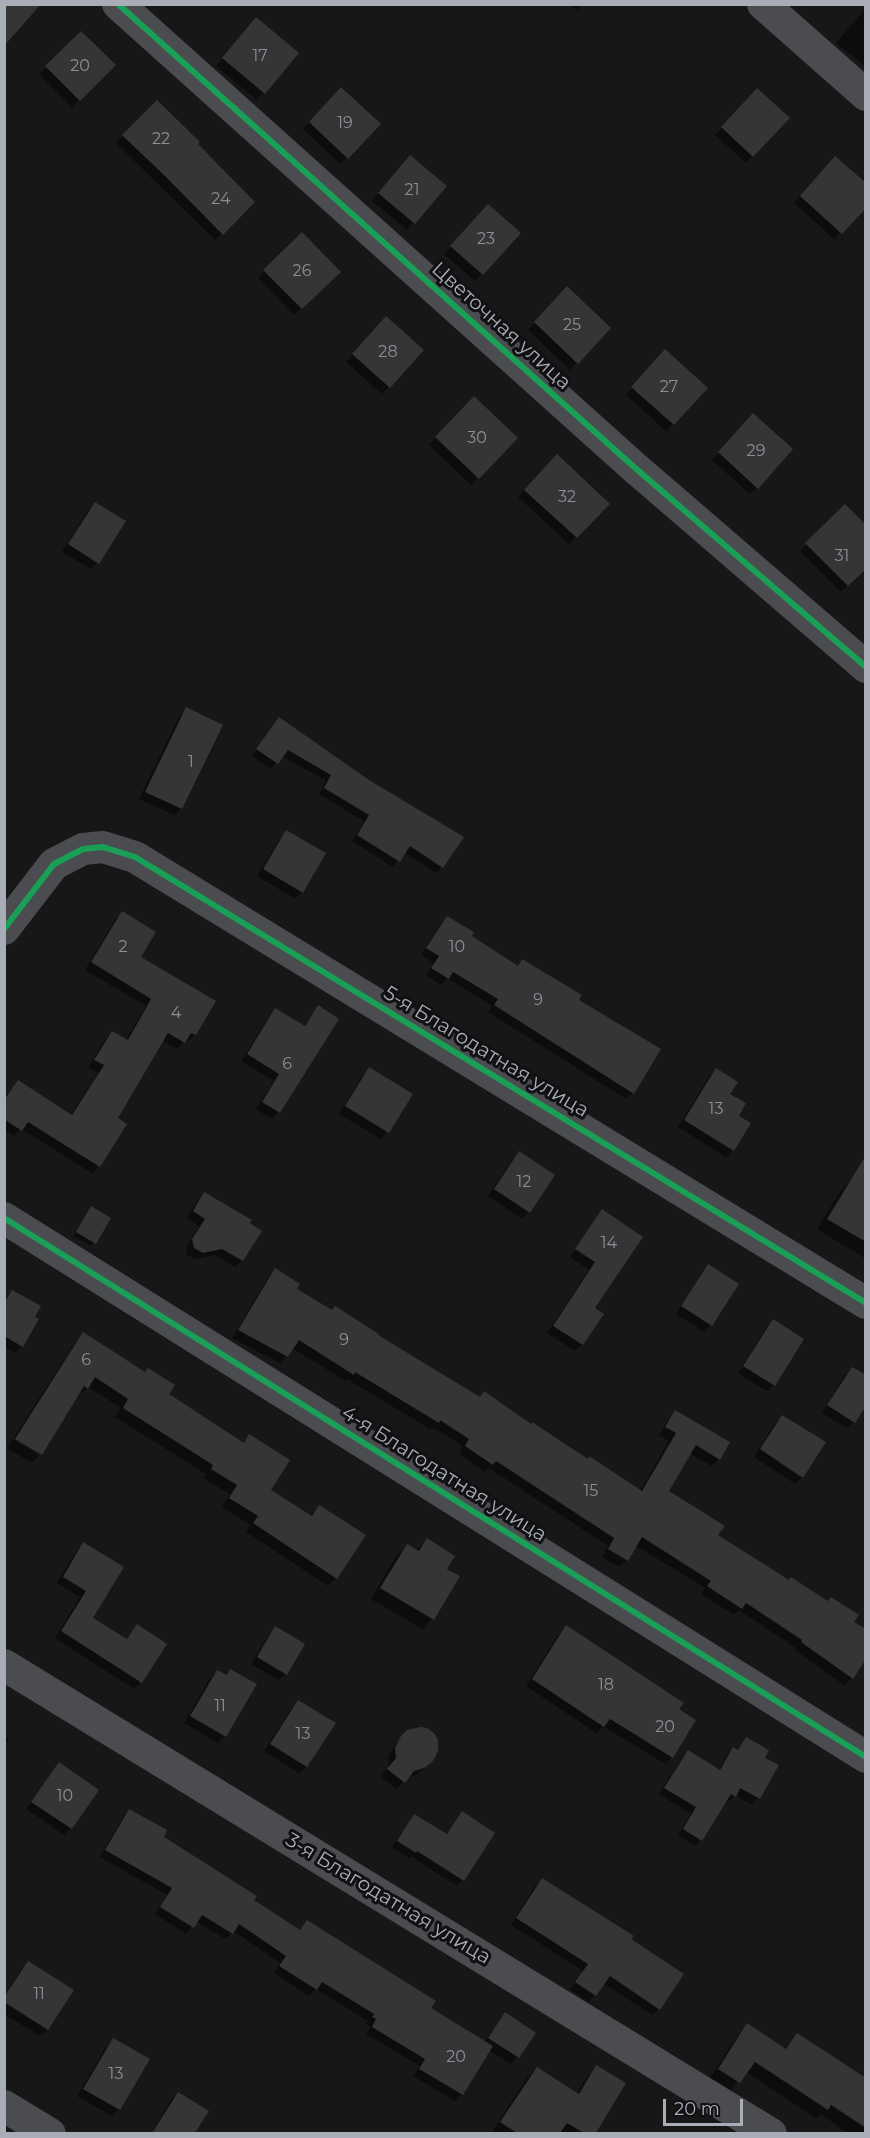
<!DOCTYPE html>
<meta charset="utf-8">
<style>
body{margin:0}
#map{position:relative;width:870px;height:2138px;overflow:hidden;background:#171717;font-family:Montserrat,sans-serif}
canvas{display:block}
.frame{position:absolute;inset:0;border:6px solid #a8adb8;pointer-events:none}
.scale{position:absolute;left:663px;top:2099px;width:80px;height:27px;box-sizing:border-box;border:3px solid #a8adb8;border-top:0;padding-left:8px;font-size:18px;line-height:21px;white-space:nowrap;color:#a8adb8;-webkit-text-stroke:4px #111113;paint-order:stroke}
</style>
<div id="map">
<canvas width="870" height="2138"></canvas>
<div class="frame"></div>
<div class="scale">20 m</div>
</div>
<script>
const context = document.querySelector('canvas').getContext('2d');
context.lineJoin = 'round';
function fillPath(path, color) { context.fillStyle = color; context.fill(path, 'evenodd'); }
function stroke(path, color, width, dash) { context.strokeStyle = color; context.lineWidth = width; context.lineCap = dash ? 'butt' : 'round'; context.setLineDash(dash || []); context.stroke(path); }
function write(font, color, halo, rows, align = 'center') {
  context.font = font + ' Montserrat,sans-serif'; context.lineWidth = 6; context.setLineDash([]); context.textBaseline = 'middle'; context.strokeStyle = halo; context.fillStyle = color; for (const [text, x, y, turn = 0] of rows) {
    context.save(); context.translate(x, y); context.rotate((+turn || 0) * Math.PI / 180); context.textAlign = isNaN(turn) ? turn : align; if (halo) context.strokeText(text, 0, 0); context.fillText(text, 0, 0); context.restore();
  }
}
const shadow = new Path2D(`
 M570,4H582L577,10Z
 M866,8V67L836,43Z
 M249,26L297,53L257,100L216,66Z
 M81,33L113,65L72,107L39,74Z
 M341,89L379,124L340,164L303,129Z
 M751,97L752,156L746,163L715,135Z
 M157,102L253,202L215,240L116,143Z
 M403,164L445,187L407,230L372,201Z
 M829,165L840,233L834,239L794,203Z
 M481,213L519,233L475,281L444,254Z
 M302,234L339,272L294,315L258,278Z
 M567,289L609,328L570,370L528,330Z
 M380,325L422,350L382,394L346,362Z
 M658,358L673,424L666,431L626,395Z
 M474,398L516,438L471,485L429,445Z
 M746,422L757,488L750,494L712,460Z
 M557,456L608,504L569,544L518,497Z
 M95,504L98,563L91,569L62,552L88,511Z
 M845,506L866,567L841,592L800,551Z
 M186,709L221,725L181,809L174,815L139,799L180,715Z
 M273,725L462,838L442,867L436,873L404,852L393,867L352,841L364,821L319,794L326,781L282,756L271,769L252,756Z
 M287,832L302,892L295,899L257,876L280,838Z
 M122,913L138,958L195,1034L188,1041L185,1040L177,1049L162,1040L116,1119L99,1166L92,1173L21,1129L14,1136L4,1130V1098L18,1082L70,1116L98,1073L89,1067L105,1039L112,1032L126,1040L146,1006L85,970L115,920Z
 M447,917L470,936L517,966L523,961L577,1000L633,1093L626,1099L488,1012L492,1006L447,978L441,985L426,975L433,963L421,955L441,924Z
 M318,1007L279,1112L272,1119L256,1109L274,1081L241,1061L269,1017L275,1010L303,1027Z
 M370,1069L387,1132L381,1139L339,1114L363,1075Z
 M716,1070L737,1116L733,1150L726,1157L678,1127L709,1077Z
 M519,1153L529,1212L522,1219L488,1196L512,1160Z
 M853,1178L866,1186V1259L817,1229L842,1189Z
 M205,1194L259,1231L242,1260L235,1267L215,1255L195,1259L187,1255L186,1247L199,1226L187,1218L198,1200Z
 M89,1211L109,1218L91,1246L74,1236Z
 M602,1211L593,1308L602,1314L582,1345L575,1351L547,1333L589,1270L570,1257L596,1218Z
 M709,1266L711,1325L704,1332L676,1314L702,1273Z
 M275,1270L295,1290L640,1491L669,1441L659,1435L668,1420L676,1412L719,1459L712,1466L689,1453L667,1491L716,1536L852,1622V1678L844,1685L795,1650L796,1648L739,1610L734,1615L701,1594L705,1588L635,1545L627,1560L619,1567L602,1557L608,1546L489,1468L485,1472L459,1454L463,1446L432,1427L430,1429L347,1379L346,1381L292,1348L280,1363L232,1338L268,1278Z
 M12,1292L37,1320L22,1346L15,1353L4,1347V1300Z
 M773,1321L774,1385L767,1391L738,1373L766,1328Z
 M84,1334L167,1394L242,1444L250,1436L269,1490L310,1516L320,1507L336,1578L328,1586L246,1532L250,1525L222,1507L230,1494L203,1478L206,1474L115,1417L121,1408L88,1387L78,1396L76,1395L40,1454L14,1437L75,1343Z
 M852,1369L854,1422L847,1428L822,1413L845,1375Z
 M782,1417L802,1477L795,1484L754,1457L775,1423Z
 M13,1439L39,1455L32,1463L7,1448Z
 M427,1540L445,1570L432,1619L422,1629L371,1599L396,1556L407,1546L416,1551Z
 M84,1544L91,1619L126,1640L137,1626L165,1645L140,1682L134,1689L55,1638L80,1597L57,1583L77,1550Z
 M566,1627L677,1710L672,1757L665,1764L603,1726L596,1733L526,1686L559,1634Z
 M276,1628L286,1674L279,1680L251,1664L269,1635Z
 M231,1671L225,1736L218,1743L184,1723L210,1678L217,1672L225,1676Z
 M299,1702L334,1723L306,1767L299,1773L264,1751L292,1708Z
 M4,1736L9,1739L4,1747Z
 M400,1739L424,1768L416,1775L408,1777L397,1789L381,1777L389,1766L388,1756Z
 M746,1739L763,1758L777,1766L758,1798L752,1805L735,1795L728,1802L726,1800L701,1840L695,1846L678,1835L691,1814L659,1794L682,1758L688,1752L718,1771L727,1755L733,1749L737,1751Z
 M59,1764L71,1828L64,1835L26,1809Z
 M129,1811L162,1838L252,1901L299,1931L307,1922L429,2009L484,2042L505,2014L534,2033L511,2064L489,2050L462,2094L455,2101L413,2076L420,2066L366,2034L371,2027L366,2024L368,2021L316,1989L309,1996L274,1973L280,1963L233,1931L225,1939L196,1921L186,1934L155,1914L167,1895L100,1857L123,1817Z
 M462,1813L463,1880L457,1886L411,1856L409,1858L392,1847L414,1816L446,1835Z
 M542,1880L629,1940L659,2009L652,2015L603,1983L589,2002L570,1989L583,1971L511,1925L535,1886Z
 M28,1963L71,1991L47,2030L40,2036L4,2014V1996L21,1970Z
 M748,2025L784,2049L797,2035L866,2080V2134H849L821,2114L817,2119L746,2072L729,2092L709,2079L738,2035Z
 M113,2040L119,2109L112,2116L77,2096L106,2047Z
 M596,2067L624,2084L594,2134L492,2132L527,2078L537,2069L576,2095L587,2077Z
 M178,2094L207,2112L193,2134H151L171,2100Z`);
const building = new Path2D(`
 M4,4H41L4,46Z
 M256,17L299,53L265,94L222,58Z
 M81,31L116,65L80,101L45,66Z
 M341,87L381,124L348,159L309,122Z
 M757,88L790,118L753,157L721,127Z
 M157,100L200,142L198,144L255,202L223,235L166,177L122,135Z
 M410,155L447,186L415,224L378,193Z
 M835,156L866,183V208L842,234L800,196Z
 M488,204L521,233L483,275L450,246Z
 M302,232L341,272L302,309L263,270Z
 M567,286L611,328L578,364L534,322Z
 M386,316L424,350L390,388L352,354Z
 M665,349L708,388L674,425L631,387Z
 M474,396L518,438L479,479L435,437Z
 M753,413L793,449L758,489L718,452Z
 M557,454L610,504L577,538L524,490Z
 M95,502L126,521L99,564L68,544Z
 M845,504L866,525V569L848,586L805,543Z
 M186,707L223,725L182,809L145,792Z
 M279,717L369,780L464,837L443,868L410,846L400,862L357,835L369,815L324,788L331,775L288,750L278,764L256,749Z
 M286,830L326,853L303,893L263,869Z
 M122,911L156,932L141,957L216,1001L196,1035L191,1033L185,1043L168,1033L118,1118L127,1124L100,1167L28,1122L22,1131L4,1119V1100L18,1080L72,1115L104,1065L94,1060L112,1031L128,1040L151,999L91,962Z
 M447,916L474,932L472,936L518,966L522,959L582,995L579,1000L661,1049L634,1094L494,1005L498,999L453,972L449,979L431,968L439,956L426,948Z
 M318,1005L339,1019L280,1113L262,1102L279,1074L247,1054L275,1008L305,1026Z
 M369,1067L413,1094L389,1133L345,1106Z
 M716,1068L738,1082L730,1094L746,1103L739,1116L751,1123L734,1151L684,1120Z
 M519,1151L555,1175L530,1213L494,1189Z
 M866,1155V1242L827,1219Z
 M204,1192L252,1220L250,1223L262,1231L243,1261L222,1249L203,1253L194,1248L192,1239L205,1219L193,1211Z
 M91,1206L111,1218L96,1244L76,1232Z
 M602,1209L643,1237L595,1308L604,1314L583,1345L553,1326L595,1262L575,1249Z
 M708,1264L739,1284L712,1326L681,1306Z
 M275,1268L300,1284L297,1289L332,1310L335,1306L379,1334L378,1335L480,1397L484,1391L531,1424L532,1422L588,1459L589,1456L642,1491L676,1433L665,1427L675,1410L730,1442L720,1460L696,1445L669,1491L725,1526L718,1535L789,1580L791,1577L828,1601L831,1597L859,1615L854,1622L866,1629V1659L853,1679L801,1642L802,1640L746,1603L742,1609L707,1586L711,1581L642,1537L628,1561L608,1549L614,1538L496,1461L493,1465L465,1446L469,1439L440,1420L439,1423L355,1372L354,1375L299,1340L288,1357L238,1330Z
 M12,1290L41,1306L35,1317L39,1319L23,1347L4,1336V1303Z
 M773,1319L804,1339L775,1386L743,1366Z
 M83,1332L145,1372L148,1368L175,1385L169,1394L244,1443L249,1434L290,1460L271,1490L312,1516L319,1505L366,1535L337,1579L253,1523L258,1516L229,1498L237,1485L211,1469L213,1465L123,1408L128,1399L95,1377L88,1389L84,1386L42,1455L15,1439Z
 M852,1367L866,1375V1406L855,1423L827,1405Z
 M782,1415L826,1442L803,1478L760,1449Z
 M427,1538L455,1556L447,1569L460,1576L434,1620L380,1588L407,1544L419,1551Z
 M83,1542L124,1567L93,1618L127,1639L137,1624L167,1644L142,1683L61,1631L86,1591L63,1577Z
 M566,1625L684,1703L679,1709L696,1720L673,1758L610,1719L604,1727L532,1679Z
 M275,1626L305,1644L287,1675L257,1657Z
 M230,1669L257,1684L226,1737L190,1716L217,1670L227,1675Z
 M298,1700L336,1723L307,1767L270,1744Z
 M421,1727L427,1728L435,1734L438,1740V1751L433,1761L424,1768L414,1771L405,1783L387,1769L396,1758L395,1748L401,1736L407,1730Z
 M746,1737L769,1750L765,1758L779,1765L760,1799L740,1788L736,1797L731,1794L702,1841L683,1829L696,1807L664,1788L688,1750L720,1770L733,1747L738,1750Z
 M59,1762L99,1790L72,1829L31,1802Z
 M129,1809L167,1830L164,1837L257,1896L254,1900L300,1930L307,1920L436,2001L431,2008L493,2046L463,2095L419,2069L425,2059L372,2027L376,2019L372,2017L374,2014L322,1982L317,1990L279,1966L286,1956L239,1924L233,1934L202,1915L194,1928L160,1907L172,1888L105,1850Z
 M462,1811L495,1833L464,1881L417,1851L416,1853L397,1841L414,1814L447,1834Z
 M542,1878L634,1936L631,1939L684,1974L660,2010L610,1976L596,1996L575,1982L588,1964L516,1918Z
 M28,1961L74,1990L48,2030L4,2002V1997Z
 M505,2012L536,2033L519,2058L488,2038Z
 M747,2023L786,2049L797,2033L866,2078V2128L831,2105L828,2110L755,2062L740,2083L718,2069Z
 M113,2038L150,2059L120,2110L83,2089Z
 M596,2065L626,2083L596,2133H584L567,2123L560,2133H517L500,2122L537,2067L579,2094Z
 M178,2092L209,2111L195,2133H152Z`);
const minor = new Path2D(`
 M118,4L634,467L866,667
 M763,4L866,95
 M4,929L54,864L83,849L103,847L135,857L866,1303
 M4,1218L866,1757
 M4,1665L771,2134
 M4,2106L50,2134`);
const cycleway = new Path2D(`
 M118,4L634,467L866,667
 M4,929L54,864L83,849L103,847L135,857L866,1303
 M4,1218L866,1757`);
const numberNames = [
 ["17",260,56],
 ["20",80,66],
 ["19",345,123],
 ["22",161,139],
 ["21",412,190],
 ["24",221,199],
 ["23",486,239],
 ["26",302,271],
 ["25",572,325],
 ["28",388,352],
 ["27",669,387],
 ["30",477,438],
 ["29",756,451],
 ["32",567,497],
 ["31",842,556],
 ["1",191,762],
 ["2",123,947],
 ["10",457,947],
 ["9",538,1000],
 ["4",176,1013],
 ["6",287,1064],
 ["13",716,1109],
 ["12",524,1182],
 ["14",609,1243],
 ["9",344,1340],
 ["6",86,1360],
 ["15",591,1491],
 ["18",606,1685],
 ["11",220,1706],
 ["20",665,1727],
 ["13",303,1734],
 ["10",65,1796],
 ["11",39,1994],
 ["20",456,2057],
 ["13",116,2074]
];
const streetNames = [
 ["Цветочная улица",501,326,42],
 ["5-я Благодатная улица",486,1052,31],
 ["4-я Благодатная улица",444,1474,32],
 ["3-я Благодатная улица",388,1899,31]
];
fillPath(shadow, '#0007');
fillPath(building, '#353536');
stroke(minor, '#4b4c50', 32);
stroke(cycleway, '#1a9f57', 6);
write('16px', '#8b8f98', null, numberNames);
write('20px', '#a8adb8', '#111113', streetNames);
</script>
